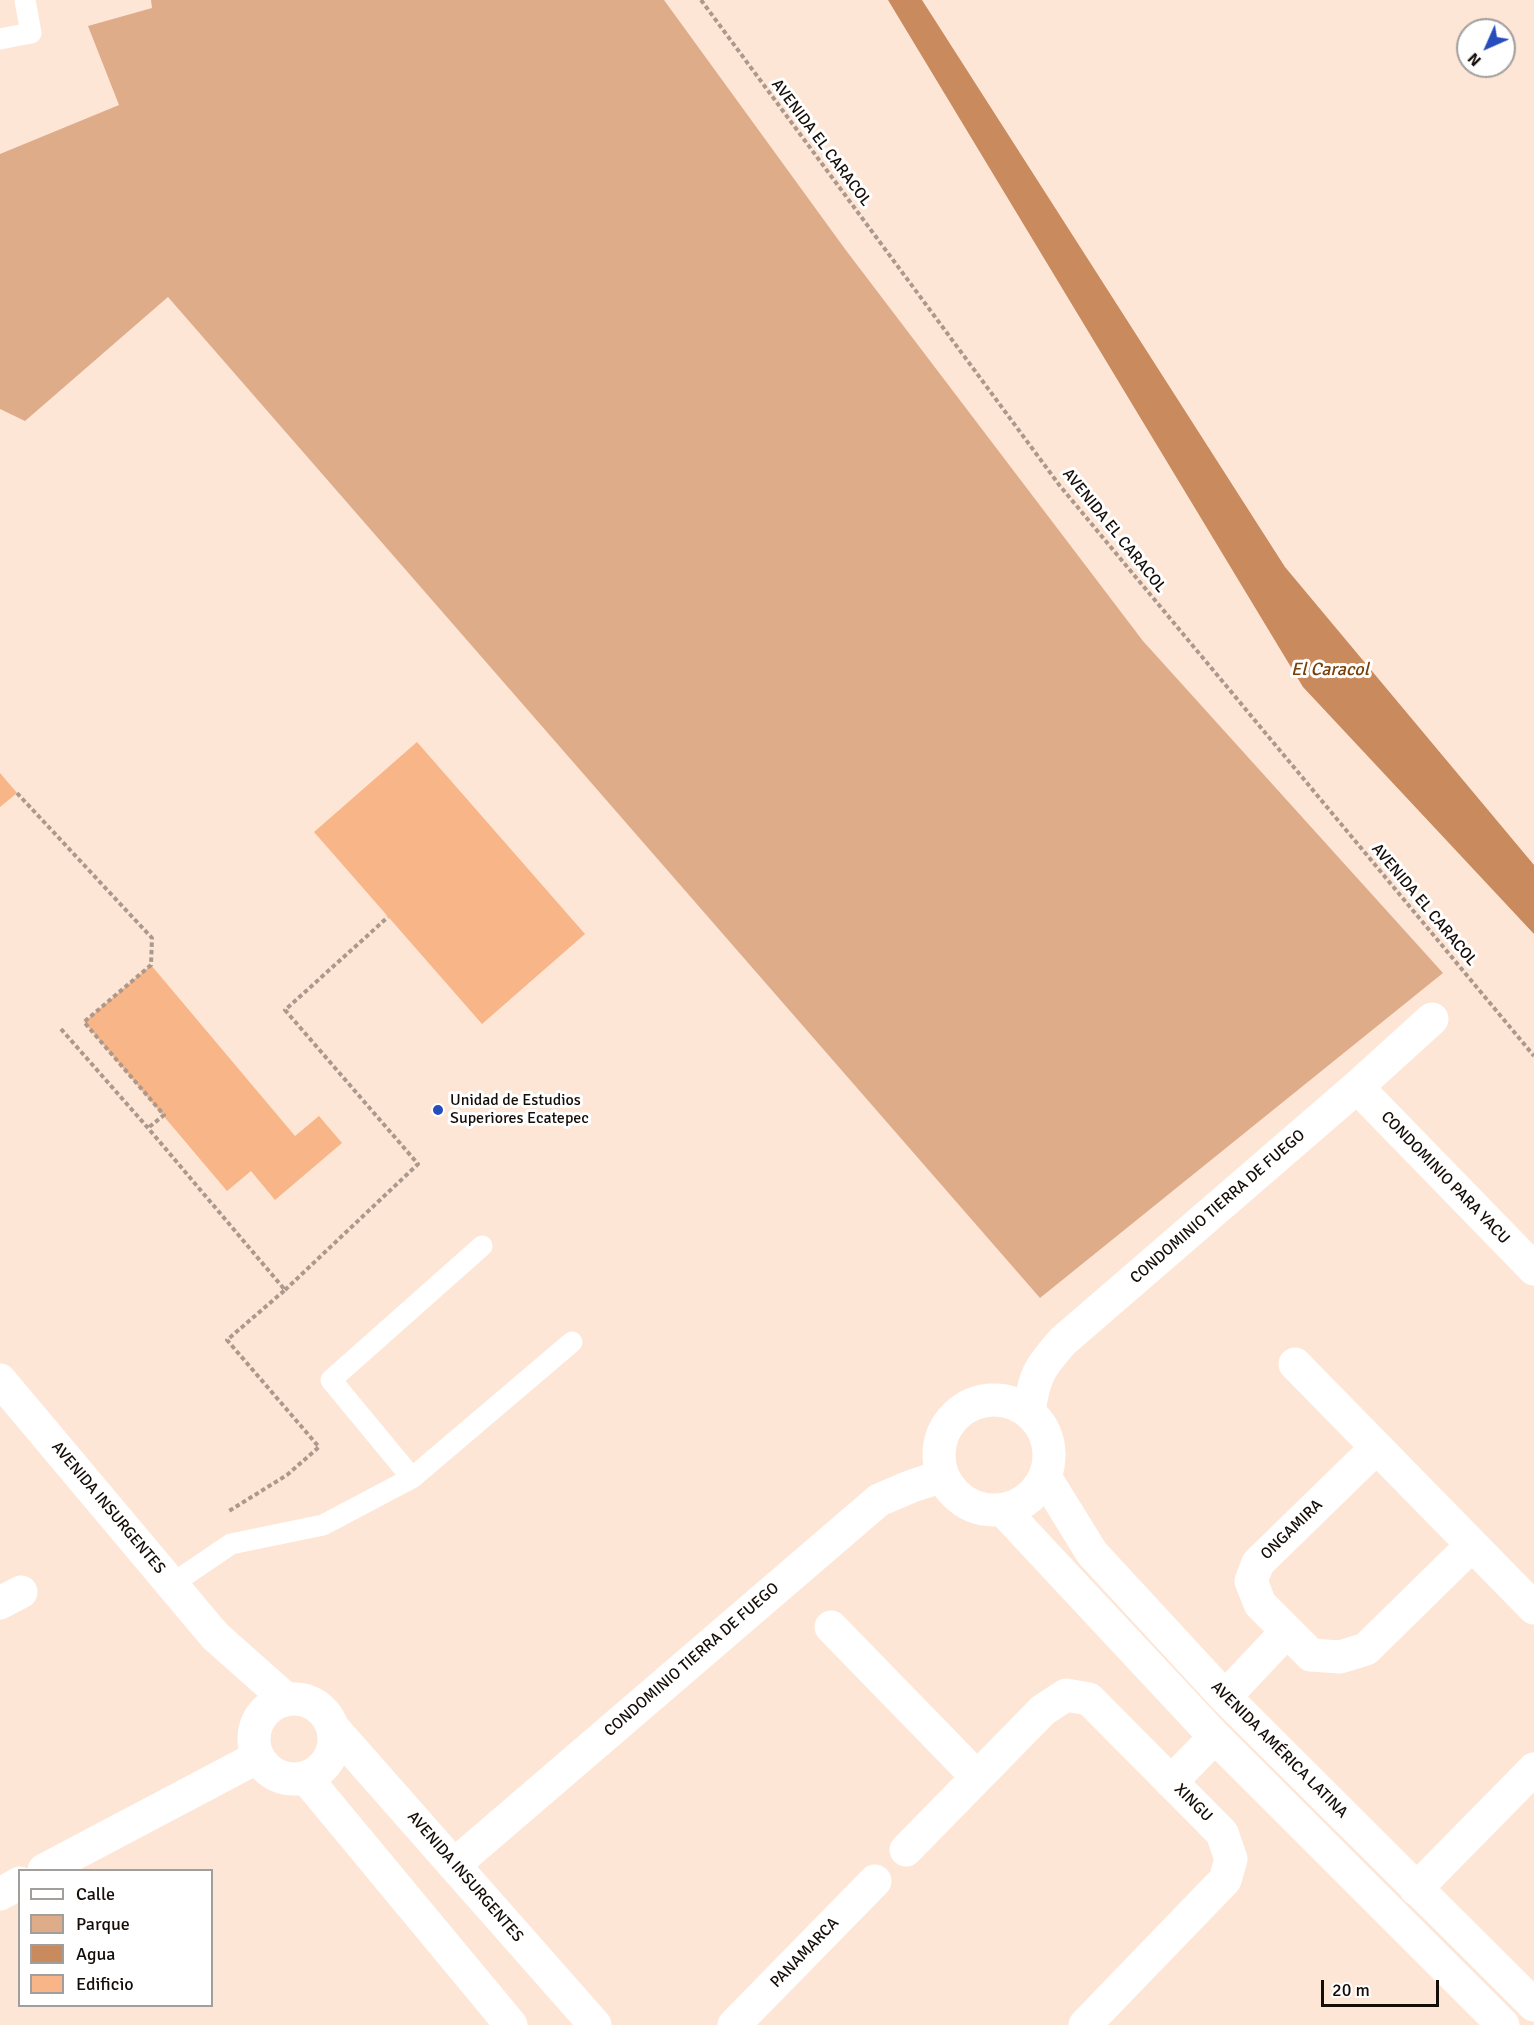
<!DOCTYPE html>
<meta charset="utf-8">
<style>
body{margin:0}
#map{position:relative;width:1534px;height:2025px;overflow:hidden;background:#fee6d6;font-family:Signika,sans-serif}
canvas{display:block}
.legend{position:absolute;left:18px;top:1869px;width:195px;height:138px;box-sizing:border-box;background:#fff;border:2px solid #a19e9c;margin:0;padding:8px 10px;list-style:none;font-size:18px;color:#150d08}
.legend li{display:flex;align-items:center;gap:12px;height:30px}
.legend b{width:30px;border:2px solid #a19e9c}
.north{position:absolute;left:1456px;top:18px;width:60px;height:60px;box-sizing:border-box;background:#fff;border:2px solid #a19e9c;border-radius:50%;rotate:225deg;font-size:16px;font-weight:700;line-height:24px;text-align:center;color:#150d08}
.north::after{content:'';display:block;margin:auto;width:21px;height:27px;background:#274dbc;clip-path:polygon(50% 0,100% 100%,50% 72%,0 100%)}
.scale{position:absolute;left:1321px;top:1980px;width:118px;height:27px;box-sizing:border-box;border:3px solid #150d08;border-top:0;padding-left:8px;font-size:18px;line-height:21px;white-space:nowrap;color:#150d08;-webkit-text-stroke:4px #fff;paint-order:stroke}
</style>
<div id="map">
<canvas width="1534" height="2025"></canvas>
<ul class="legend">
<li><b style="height:8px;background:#fff"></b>Calle</li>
<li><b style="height:16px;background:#dfac89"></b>Parque</li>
<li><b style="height:16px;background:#c98a5d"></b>Agua</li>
<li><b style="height:16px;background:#f8b587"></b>Edificio</li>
</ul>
<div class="north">N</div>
<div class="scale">20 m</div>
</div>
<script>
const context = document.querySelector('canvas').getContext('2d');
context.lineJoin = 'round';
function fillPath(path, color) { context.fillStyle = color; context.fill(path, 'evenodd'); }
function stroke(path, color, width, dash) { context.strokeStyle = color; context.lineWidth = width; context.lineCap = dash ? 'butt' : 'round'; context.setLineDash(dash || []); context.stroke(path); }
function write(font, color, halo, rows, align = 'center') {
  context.font = font + ' Signika,sans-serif'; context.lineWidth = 6; context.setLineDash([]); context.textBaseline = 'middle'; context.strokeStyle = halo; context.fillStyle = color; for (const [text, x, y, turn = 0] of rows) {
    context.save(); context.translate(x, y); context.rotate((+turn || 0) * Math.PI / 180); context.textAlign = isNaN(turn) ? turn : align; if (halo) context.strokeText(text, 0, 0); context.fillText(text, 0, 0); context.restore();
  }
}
const green = new Path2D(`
 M151,0H664L845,249L1143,641L1443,973L1040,1298L168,297L25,421L0,409V154L119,105L88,26L152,8Z`);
const water = new Path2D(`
 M888,0H922L1285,567L1534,865V934L1303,687Z`);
const building = new Path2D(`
 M417,742L585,934L482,1024L314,832Z
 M0,773L17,793L0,807Z
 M151,965L295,1136L319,1116L342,1143L275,1200L251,1171L227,1191L84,1022Z`);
const path = new Path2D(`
 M701,0L1060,486L1534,1056
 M17,793L152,938L151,965L84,1022L164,1115L148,1128
 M61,1029L148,1128L285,1290L227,1340L319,1447L287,1475L229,1511
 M285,1290L418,1164L285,1010L388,917`);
const lane = new Path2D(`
 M0,39L31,33L25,0
 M412,1478L331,1380L482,1246
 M172,1584L231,1544L323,1525L412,1478L572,1342`);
const street = new Path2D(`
 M1357,1087L1534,1269
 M1295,1364L1534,1608
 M939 1455a55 55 0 1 1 110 0a55 55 0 1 1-110 0Z
 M1029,1412C1034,1376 1039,1368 1063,1341L1357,1087L1432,1019
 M1376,1448L1258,1563L1251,1581L1260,1604L1311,1655L1340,1657L1366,1649L1472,1545
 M1045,1477L1092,1553L1225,1697L1534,2005
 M1003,1510L1215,1737L1503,2025
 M0,1603L21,1592
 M831,1627L977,1777
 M1225,1697L1287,1631
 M1171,1782L1215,1737
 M906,1850L1043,1710L1066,1695L1089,1699L1222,1833L1231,1859L1225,1880L1085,2025
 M454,1865L879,1500L912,1486L943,1476
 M44,1870L258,1757
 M1416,1889L1534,1769
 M0,1894L20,1883
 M734,2025L875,1881`);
const secondary = new Path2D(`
 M0,1380L215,1636L286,1699
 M254 1739a40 40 0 1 1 80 0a40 40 0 1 1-80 0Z
 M334,1729L595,2025
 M306,1778L511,2025`);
const markers = [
 [438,1110,6,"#274dbc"]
];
const streetNames = [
 ["AVENIDA EL CARACOL",821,143,53],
 ["AVENIDA EL CARACOL",1114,531,51],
 ["AVENIDA EL CARACOL",1424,905,50],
 ["CONDOMINIO PARA YACU",1445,1178,46],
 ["CONDOMINIO TIERRA DE FUEGO",1218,1207,-41],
 ["AVENIDA INSURGENTES",108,1508,50],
 ["ONGAMIRA",1292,1530,-44],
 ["CONDOMINIO TIERRA DE FUEGO",692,1660,-41],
 ["AVENIDA AMÉRICA LATINA",1279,1750,45],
 ["XINGU",1193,1803,45],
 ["AVENIDA INSURGENTES",465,1877,49],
 ["PANAMARCA",805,1953,-46]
];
const poiNames = [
 ["Unidad de Estudios",450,1101],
 ["Superiores Ecatepec",450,1119]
];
const waterNames = [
 ["El Caracol",1330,670]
];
fillPath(green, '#dfac89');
fillPath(water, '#c98a5d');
fillPath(building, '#f8b587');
stroke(path, '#ac998d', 4, [4.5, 3]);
stroke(lane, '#fff', 21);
stroke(street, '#fff', 33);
stroke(secondary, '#fff', 33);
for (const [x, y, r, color] of markers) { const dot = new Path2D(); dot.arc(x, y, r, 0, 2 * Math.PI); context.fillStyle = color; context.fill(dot); stroke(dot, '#fff', 2); }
write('16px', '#150d08', '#fff', streetNames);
write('16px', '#150d08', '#fff', poiNames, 'left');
write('italic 18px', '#7a3e06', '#fff', waterNames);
</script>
